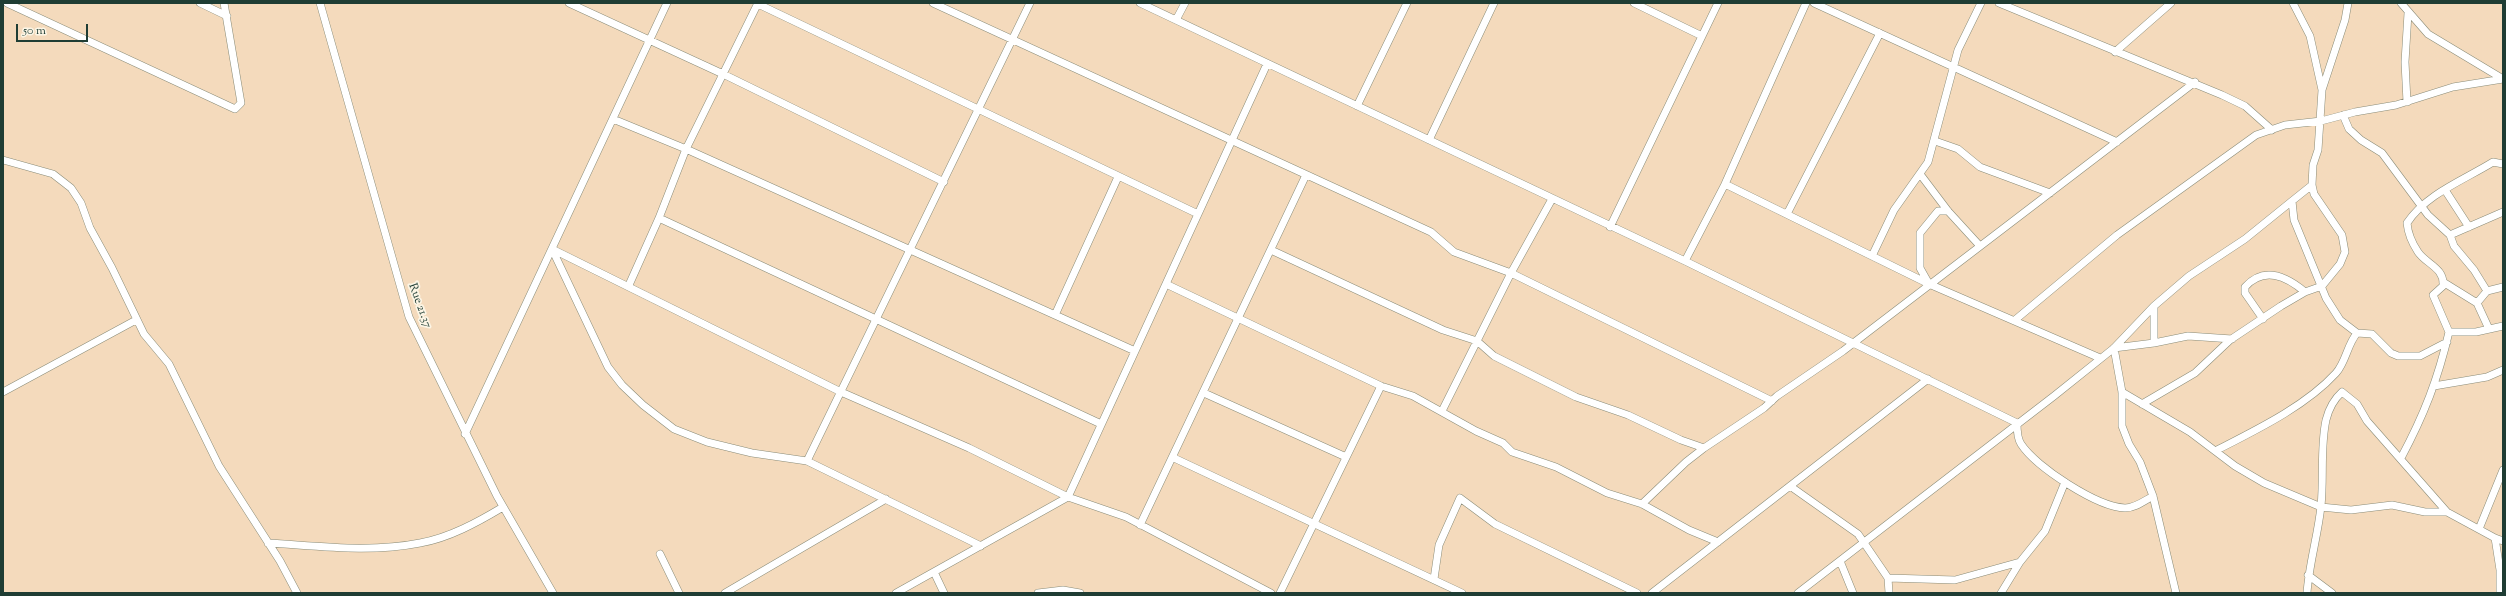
<!DOCTYPE html>
<style>
body{margin:0}
#map{position:relative;width:2506px;height:596px;overflow:hidden;background:#f4dabc;font-family:"Sorts Mill Goudy",serif}
canvas{display:block}
.frame{position:absolute;inset:0;border:4px solid #1f3d34;pointer-events:none}
.scale{position:absolute;left:16px;top:24px;width:72px;height:18px;box-sizing:border-box;border:2px solid #1f3d34;border-top:0;padding-left:5px;font-size:12px;line-height:14px;white-space:nowrap;color:#1f3d34;-webkit-text-stroke:3px #fcf5e5;paint-order:stroke}
</style>
<div id="map">
<canvas width="2506" height="596"></canvas>
<div class="frame"></div>
<div class="scale">50 m</div>
</div>
<script>
const context = document.querySelector('canvas').getContext('2d');
context.lineJoin = 'round';
function stroke(path, color, width, dash) { context.strokeStyle = color; context.lineWidth = width; context.lineCap = dash ? 'butt' : 'round'; context.setLineDash(dash || []); context.stroke(path); }
function write(font, color, halo, rows, align = 'center') {
  context.font = font + ' "Sorts Mill Goudy",serif'; context.lineWidth = 3.5; context.setLineDash([]); context.textBaseline = 'middle'; context.strokeStyle = halo; context.fillStyle = color; for (const [text, x, y, turn = 0] of rows) {
    context.save(); context.translate(x, y); context.rotate((+turn || 0) * Math.PI / 180); context.textAlign = isNaN(turn) ? turn : align; if (halo) context.strokeText(text, 0, 0); context.fillText(text, 0, 0); context.restore();
  }
}
const street = new Path2D(`
 M7,3L235,109L241,103L224,3
 M200,3L227,16
 M320,3L409,317L497,496L553,593
 M569,3L723,74L944,182
 M933,3L1431,232L1454,252L1511,273L1772,401
 M1140,3L1685,261L2017,423C2017,430 2017,438 2021,444C2036,467 2097,507 2125,508C2135,508 2144,501 2153,496
 M1634,3L1702,36
 M1814,3L2117,142
 M1999,3L2222,95L2245,106L2272,130
 M2293,3L2310,36L2322,90
 M2401,3L2428,34L2503,79
 M758,4L1198,214
 M1176,20L1185,3
 M2115,52L2171,3
 M2407,102L2405,62L2408,13
 M1357,106L1407,3
 M2343,115L2349,129L2361,140L2382,153L2428,215L2450,235L2454,246L2474,270L2487,291
 M613,119L686,149L1135,351
 M1429,140L1494,3
 M1935,141L1958,149L1980,167L2050,193
 M3,160L53,174L71,188L81,203L90,228L112,268L144,334L169,364L219,466L280,561L297,593
 M1920,174L1948,211L1980,246
 M1725,184L1929,284L2100,358
 M2312,185L2292,201L2294,220L2326,298L2340,320L2357,333L2372,334L2391,353L2398,356H2420L2447,342
 M2445,190L2469,227
 M1787,214L1880,33
 M659,218L1101,424
 M1610,227L1718,3
 M2450,235L2503,212
 M552,249L841,392L969,448L1068,497L1126,517L1271,593
 M552,249L608,367L622,385L643,405L674,429L707,442L752,453L807,461L981,546
 M1271,250L1443,330L1477,341L1494,356L1576,397L1628,415L1681,440L1704,448
 M1872,256L1894,210L1928,162L1958,50L1981,3
 M1685,261L1725,184L1806,3
 M2443,282L2477,303L2489,329
 M1166,284L1381,386L1413,396L1476,431L1503,443L1512,452L1556,467L1607,493L1642,504L1689,530L1718,542
 M1929,284L1920,268V233L1938,211H1948
 M629,285L659,218L686,149L758,3
 M2477,303L2487,291L2503,287
 M1055,315L1118,177
 M2263,319L2245,293V287C2264,266 2286,276 2305,292
 M2015,320L2117,235L2256,135L2285,125L2321,121L2355,112L2396,105L2453,87L2503,79
 M2449,332L2433,295L2443,286C2445,268 2426,264 2418,252C2412,243 2408,234 2407,223C2426,194 2464,180 2493,162L2503,164
 M2154,343L2188,336L2232,339
 M2114,348L2122,392V426L2129,444L2140,462L2153,496L2176,593
 M2114,348L2154,343V306L2189,276L2245,239L2292,201
 M2434,386L2487,377L2503,370
 M3,392L136,320
 M2122,392L2190,432L2235,466L2264,483L2321,507L2351,510L2392,505L2425,512H2447L2495,538L2500,570V593
 M1204,393L1346,457
 M2142,404L2195,373L2230,340L2281,306L2305,292L2322,286L2340,264L2345,252L2342,235L2314,194L2312,185L2313,165L2318,150L2322,90L2345,20L2348,3
 M1442,411L1511,273L1552,199
 M465,434L667,3
 M2217,450C2256,430 2306,406 2336,373C2346,362 2347,345 2357,333
 M1174,458L1462,593
 M2401,458C2424,415 2438,379 2449,332H2476L2503,326
 M807,461L1030,3
 M1790,486L1858,534L1888,578L1889,593
 M1642,504L1686,462L1704,448L1764,408L1777,396L1843,351L2195,82
 M1140,525L1306,175
 M2479,529L2503,470
 M2495,538L2503,541
 M268,543C319,546 370,553 420,543C449,538 478,522 503,507
 M660,554L679,593
 M1840,561L1853,593
 M934,572L944,593
 M2308,575L2332,593
 M1888,578L1955,580L2020,562L2045,531L2065,482
 M1434,579L1439,545L1460,498L1495,524L1637,593
 M725,593L886,499
 M896,593L1068,497L1267,64
 M1038,593L1063,590L1080,593
 M1280,593L1381,386
 M1652,593L1928,379
 M1798,593L2054,396L2114,348L2154,306
 M2001,593L2020,562
 M2307,593C2309,564 2318,535 2321,506C2324,477 2320,448 2326,420C2329,408 2333,400 2342,392L2357,404L2367,421L2447,512`);
const streetNames = [
 ["Rue 21.37",419,306,70]
];
stroke(street, '#8a8c78', 8);
stroke(street, '#fff', 7);
write('12px', '#1f3d34', '#fcf5e5', streetNames);
</script>
